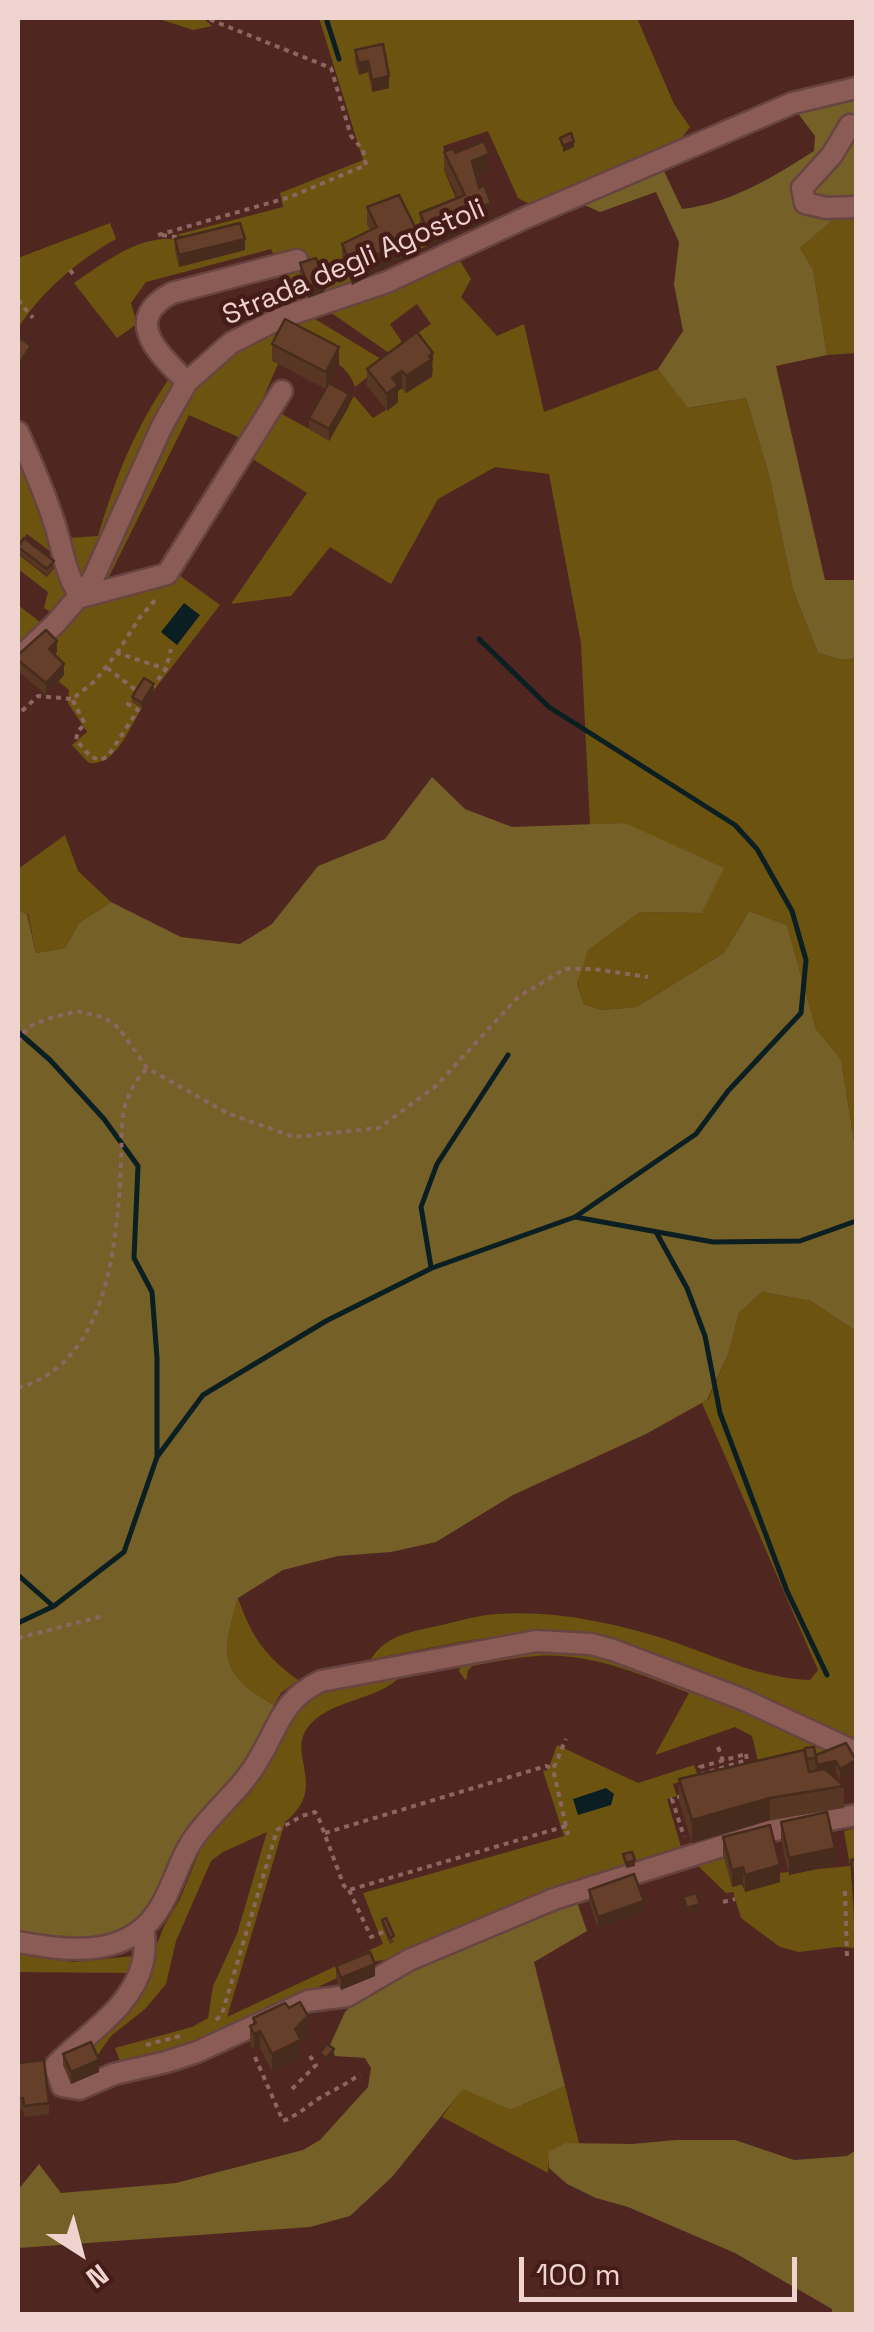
<!DOCTYPE html>
<style>
body{margin:0}
#map{position:relative;width:874px;height:2332px;overflow:hidden;background:#502621;font-family:"Space Grotesk",sans-serif}
canvas{display:block}
.frame{position:absolute;inset:0;border:20px solid #efd3cf;pointer-events:none}
.north{position:absolute;left:30px;top:2202px;width:100px;height:100px;-webkit-text-stroke:8px #451c18;paint-order:stroke;rotate:144deg;font-size:28px;font-weight:700;line-height:40px;text-align:center;color:#efd3cf}
.north::after{content:'';display:block;margin:auto;width:35px;height:45px;background:#efd3cf;clip-path:polygon(50% 0,100% 100%,50% 72%,0 100%)}
.scale{position:absolute;left:519px;top:2257px;width:278px;height:45px;box-sizing:border-box;border:5px solid #efd3cf;border-top:0;padding-left:12px;font-size:30px;line-height:35px;white-space:nowrap;color:#efd3cf;-webkit-text-stroke:8px #451c18;paint-order:stroke}
</style>
<div id="map">
<canvas width="874" height="2332"></canvas>
<div class="frame"></div>
<div class="north">N</div>
<div class="scale">100 m</div>
</div>
<script>
const context = document.querySelector('canvas').getContext('2d');
context.lineJoin = 'round';
function fillPath(path, color) { context.fillStyle = color; context.fill(path, 'evenodd'); }
function stroke(path, color, width, dash) { context.strokeStyle = color; context.lineWidth = width; context.lineCap = dash ? 'butt' : 'round'; context.setLineDash(dash || []); context.stroke(path); }
function write(font, color, halo, rows, align = 'center') {
  context.font = font + ' "Space Grotesk",sans-serif'; context.lineWidth = 9; context.setLineDash([]); context.textBaseline = 'middle'; context.strokeStyle = halo; context.fillStyle = color; for (const [text, x, y, turn = 0] of rows) {
    context.save(); context.translate(x, y); context.rotate((+turn || 0) * Math.PI / 180); context.textAlign = isNaN(turn) ? turn : align; if (halo) context.strokeText(text, 0, 0); context.fillText(text, 0, 0); context.restore();
  }
}
const green = new Path2D(`
 M156,18H203L212,26L193,30Z
 M319,18H637L674,104L690,127L681,139L529,204L518,198L488,131L443,146L449,167L444,170L457,201L421,231L427,246L418,250L399,212L352,285L328,295L316,270L301,275L307,302L296,306L271,249L146,282L131,303L137,324L117,338L74,283C101,265 133,239 167,239C184,238 198,245 215,241L176,235L283,207L280,193L363,160Z
 M856,200V353L827,355L813,269L800,248Z
 M566,209L561,215L459,259L471,279L461,297L497,336L524,324L544,412L658,369L689,408L746,398L769,475L793,590L818,653L843,660L856,658V1153L841,1059L816,1029L787,925L749,911L724,953L636,1007L602,1010L584,1004L577,984L587,950L640,912L702,913L625,823L590,825L581,643L549,474L495,467L438,499L391,584L330,547L291,596L231,604L307,493L251,458L280,413L329,440L354,396L373,418L397,403L392,396L402,388L406,393L432,377L429,373L433,369L409,339L431,324L417,304L390,324L402,342L389,353L330,312Z
 M110,223L116,239C76,262 43,290 18,328V258Z
 M310,316L381,359L380,367L355,387C347,359 310,349 285,336L278,364L245,440L189,415L107,581L102,582L193,389L237,349L258,337Z
 M170,377L173,389L82,582L67,538L98,536C117,474 133,432 170,377Z
 M18,453L42,508L55,555L27,534L18,545Z
 M18,554L47,577L56,566L71,594L55,615L44,608L48,592L18,569Z
 M176,573L220,605L154,690L133,702L142,708C129,728 116,766 89,763L72,745L87,732L68,703L69,690L58,681L46,642L81,606Z
 M18,605L45,626L18,651Z
 M65,835L78,871L111,902L79,923L65,948L36,953L28,914L18,910V869Z
 M762,1292L811,1301L856,1331V1741C750,1692 636,1627 515,1635C467,1638 418,1651 371,1659C386,1635 411,1632 437,1626C456,1622 477,1615 497,1614C554,1610 616,1623 671,1641C717,1657 760,1678 810,1680L818,1670L702,1403L708,1400L728,1355L739,1313Z
 M238,1598C251,1636 265,1656 298,1680L281,1693L274,1705C219,1674 221,1655 238,1598Z
 M536,1650L603,1656L743,1707L824,1743L835,1761L761,1774L752,1736L735,1727L655,1755L689,1693C639,1674 590,1652 536,1656C514,1658 493,1662 472,1666L468,1670L466,1681L459,1671L461,1664Z
 M400,1677C375,1702 326,1699 306,1730C289,1757 328,1788 285,1822L227,2017L383,1944L363,1893L564,1836L543,1771L548,1770L557,1745L638,1783L694,1765L698,1776L673,1784L677,1796L667,1799L682,1850L390,1959L370,1962L196,2046L122,2066L115,2048L192,2027L208,2018L213,1986L237,1934L267,1832L223,1852L211,1861L176,1941L166,1984L145,2009L111,2036L94,2060L69,2063L144,1978L164,1926L180,1899L203,1843L251,1792L298,1706L323,1693Z
 M856,1828V1871L851,1872L856,1948L838,1947L799,1952L780,1947L741,1918L733,1892L726,1893L695,1863L723,1854L746,1892L778,1873L850,1866L844,1831Z
 M18,1954L73,1962L134,1956L130,1973L18,1972Z
 M565,2086L579,2143H565L549,2152L548,2173L442,2117L463,2088L511,2110Z`);
const forest = new Path2D(`
 M856,98V200L800,248L813,269L827,355L776,366L825,580H856V658L843,660L818,653L793,590L769,475L746,398L688,408L658,369L683,331L674,284L679,242L656,192L600,212L580,203L663,169L682,209C732,203 773,177 814,151L815,136L797,112Z
 M432,777L465,809L512,827L625,823L724,868L702,913L640,912L588,950L577,984L584,1004L602,1010L636,1007L724,953L749,911L787,925L816,1029L841,1059L856,1153V1331L811,1301L762,1292L739,1313L728,1355L707,1400L646,1434L513,1495L436,1542L391,1552L338,1556L283,1570L238,1598C221,1655 219,1674 274,1705L244,1769L156,1899C109,1951 81,1941 18,1931V910L27,914L36,953L65,948L79,923L111,902L181,937L240,944L272,924L318,866L385,839Z
 M576,1899L587,1931L534,1962L565,2086L511,2110L463,2089L392,2177L350,2216L310,2227L18,2248V2190L39,2164L61,2193L176,2183L303,2150L320,2140L368,2087L371,2068L365,2058L335,2056L330,2045L345,2012L353,2004L413,1963Z
 M676,2140H735L794,2160L847,2156L856,2150V2314H832V2309L735,2253L628,2207L596,2198L567,2184L549,2168L548,2152L565,2143L632,2144Z`);
const water = new Path2D(`
 M184,603L200,615L177,645L161,632Z
 M606,1788L614,1794L611,1805L578,1815L573,1799Z`);
const stream = new Path2D(`
 M326,18L339,59
 M479,639L549,707L735,825L757,849L792,911L806,960L801,1013L728,1091L696,1134L575,1217
 M18,1032L50,1060L104,1119L138,1166L134,1258L152,1292L157,1358V1457
 M656,1232L687,1288L705,1336L720,1413L787,1591L827,1675
 M431,1267L421,1207L437,1164L508,1055
 M18,1575L53,1606
 M18,1623L54,1606L124,1552L157,1457L203,1395L326,1321L432,1268L575,1217L713,1242L800,1241L856,1221`);
const path = new Path2D(`
 M158,235L290,197L366,165L363,150L351,136L331,68L206,18
 M162,235L183,238
 M70,270L75,277
 M18,300L33,318
 M117,653L140,617L158,597
 M107,668L137,691
 M151,685L153,686L166,669L171,649
 M135,695L128,704L138,710L108,756L101,760L91,757L76,740L78,731L85,724L72,699L95,681L117,653L166,669
 M22,711L38,696L72,699
 M18,1042L28,1027L47,1019L77,1011L105,1018L119,1028L147,1068L227,1113L294,1137L379,1128L436,1086L518,997L565,969H594L648,977
 M18,1388C108,1362 116,1247 121,1168C123,1124 116,1103 147,1068
 M18,1638L103,1616
 M718,1747L723,1761
 M746,1754L747,1760L702,1774L700,1767Z
 M682,1796L672,1799L684,1837
 M566,1826L553,1769L566,1739
 M325,1833L546,1766L553,1769
 M349,1890L371,1937L388,1930
 M845,1891L847,1956
 M723,1902L735,1899
 M216,2020L222,2014L277,1830L302,1816L315,1812L319,1819L344,1886L349,1890L566,1826L568,1835
 M146,2045L180,2036
 M255,2057L283,2121C298,2115 306,2107 318,2099C333,2090 346,2085 360,2074
 M292,2089L316,2065L310,2056`);
const minor = new Path2D(`
 M850,125L832,155L802,188L805,203L826,208L856,207
 M187,382C159,354 121,320 172,293L297,260
 M18,432C31,461 44,491 54,522C63,549 65,575 81,597L167,574L282,391
 M18,659L56,623L92,581L162,426L187,382L231,343L280,318L387,282L525,218L793,103L856,88
 M144,1928C144,1939 146,1950 143,1961C134,2007 84,2035 55,2066L62,2086L79,2089L114,2074L166,2062L197,2052L308,2001L347,1996L409,1960L554,1899L770,1831L856,1815
 M18,1942C71,1952 132,1959 162,1904C174,1883 179,1861 192,1841C212,1811 242,1790 260,1757C280,1723 283,1699 321,1681L536,1641L591,1644L613,1650L742,1699L856,1752`);
const wall = new Path2D(`
 M383,44L389,88L372,92L368,72L359,75L355,62V50Z
 M444,152L455,153L489,171L476,177L491,220L427,246L420,230V213L458,198L444,169Z
 M367,207L418,250L352,285L342,261V244L370,230L367,225Z
 M175,239L245,250L179,267L175,251Z
 M300,263L324,292L308,298L300,275Z
 M272,344L339,364L329,383L349,406L329,441L309,429V418L326,389L272,361Z
 M367,369L433,370L432,376L406,393L402,388L398,391V402L387,411L367,386Z
 M18,547L54,567L47,575L18,553Z
 M57,652L55,655L64,675L46,695L18,671V655Z
 M154,690L142,708L132,702V697Z
 M846,1743L856,1771L840,1780L836,1772L830,1773L844,1786V1808L770,1820L692,1843L679,1801V1779L804,1750L816,1758V1770H809V1772L816,1770V1755Z
 M781,1822L835,1865L789,1875L781,1840Z
 M723,1837L780,1882L745,1892L743,1884L732,1887L723,1854Z
 M589,1890L644,1912L598,1928L589,1901Z
 M382,1920L394,1942L390,1944L382,1926Z
 M336,1966L375,1976L341,1990L336,1978Z
 M253,2018L308,2034L301,2040V2057L272,2071L260,2048L254,2051L250,2043V2026L253,2024Z
 M63,2054L99,2072L71,2084L63,2065Z
 M18,2063L49,2103V2114L24,2117L23,2109L18,2110Z`);
const shadedWall = new Path2D(`
 M368,61V72L359,75V63Z
 M389,76V88L372,92V80Z
 M574,141V147L563,152V146Z
 M489,154V171L472,178V161Z
 M491,203V220L427,246V229Z
 M418,233V250L352,285V268Z
 M245,239V250L179,267V255Z
 M324,281V292L308,298V286Z
 M31,346V352L18,371V365Z
 M339,347V364L326,389V372Z
 M433,353L432,376L406,393V376Z
 M402,371V388L398,391V402L387,411V394L392,378Z
 M349,394V406L329,441V429Z
 M57,641V652L49,661V649Z
 M64,664V675L46,695V683Z
 M154,684V690L142,708V703Z
 M856,1760V1771L840,1780V1769Z
 M836,1761V1772L817,1776V1765Z
 M770,1798V1820L692,1843V1820Z
 M835,1848V1865L789,1875V1858Z
 M635,1860V1866L626,1868V1863Z
 M780,1865V1882L745,1892V1875Z
 M743,1867V1884L732,1887V1870Z
 M644,1901V1912L598,1928V1917Z
 M700,1904V1910L687,1914V1908Z
 M375,1964V1976L341,1990V1978Z
 M308,2016V2034L301,2040V2057L272,2071V2054L295,2029Z
 M260,2031V2048L254,2051V2034Z
 M334,2049V2055L326,2064V2058Z
 M99,2060V2072L71,2084V2072Z`);
const building = new Path2D(`
 M383,44L389,76L372,80L368,61L359,63L355,50Z
 M571,133L574,141L563,146L560,138Z
 M484,141L489,154L472,161L479,188L484,185L491,203L427,229L420,213L465,195L444,152L453,148L455,153Z
 M399,195L418,233L352,268L342,244L377,227L367,207Z
 M240,223L245,239L179,255L175,239Z
 M316,258L324,281L308,286L300,263Z
 M285,319L339,347L326,372L272,344Z
 M417,332L433,353L429,356L432,359L406,376L402,371L392,378L398,385L387,394L367,369Z
 M20,338L31,346L18,365V343Z
 M329,383L349,394L329,429L309,418Z
 M24,538L54,561L47,569L18,547Z
 M46,630L57,641L49,649L64,664L46,683L18,660V655Z
 M144,678L154,684L142,703L132,697Z
 M846,1743L856,1760L840,1769L836,1761L817,1765L816,1755Z
 M814,1747L816,1758L806,1759L805,1748Z
 M804,1750L809,1772L825,1769L844,1786L770,1798L692,1820L679,1779Z
 M827,1812L835,1848L789,1858L781,1822Z
 M770,1825L780,1865L745,1875L743,1867L732,1870L723,1837Z
 M632,1852L635,1860L626,1863L623,1854Z
 M856,1859V1903L851,1860Z
 M634,1874L644,1901L598,1917L589,1890Z
 M696,1893L700,1904L687,1908L683,1897Z
 M386,1918L394,1936L390,1938L382,1920Z
 M370,1952L375,1964L341,1978L336,1966Z
 M300,2002L308,2016L295,2029L301,2040L272,2054L260,2031L254,2034L250,2026L256,2023L253,2018L285,2003L289,2008Z
 M91,2042L99,2060L71,2072L63,2054Z
 M327,2044L334,2049L326,2058L320,2053Z
 M44,2060L49,2103L24,2106L23,2098L18,2099V2063Z`);
const streetNames = [
 ["Strada degli Agostoli",354,263,-23]
];
fillPath(green, '#6c5410');
fillPath(forest, '#756028');
fillPath(water, '#0b1e21');
stroke(stream, '#0b1e21', 5);
stroke(minor, '#684441', 25);
stroke(path, '#8c6762', 4, [5, 5]);
stroke(minor, '#8b5c55', 20);
fillPath(wall, '#583624');
fillPath(shadedWall, '#472c1d');
fillPath(building, '#663f2a');
stroke(building, '#472c1d', 2.5);
write('28px', '#efd3cf', '#451c18', streetNames);
</script>
